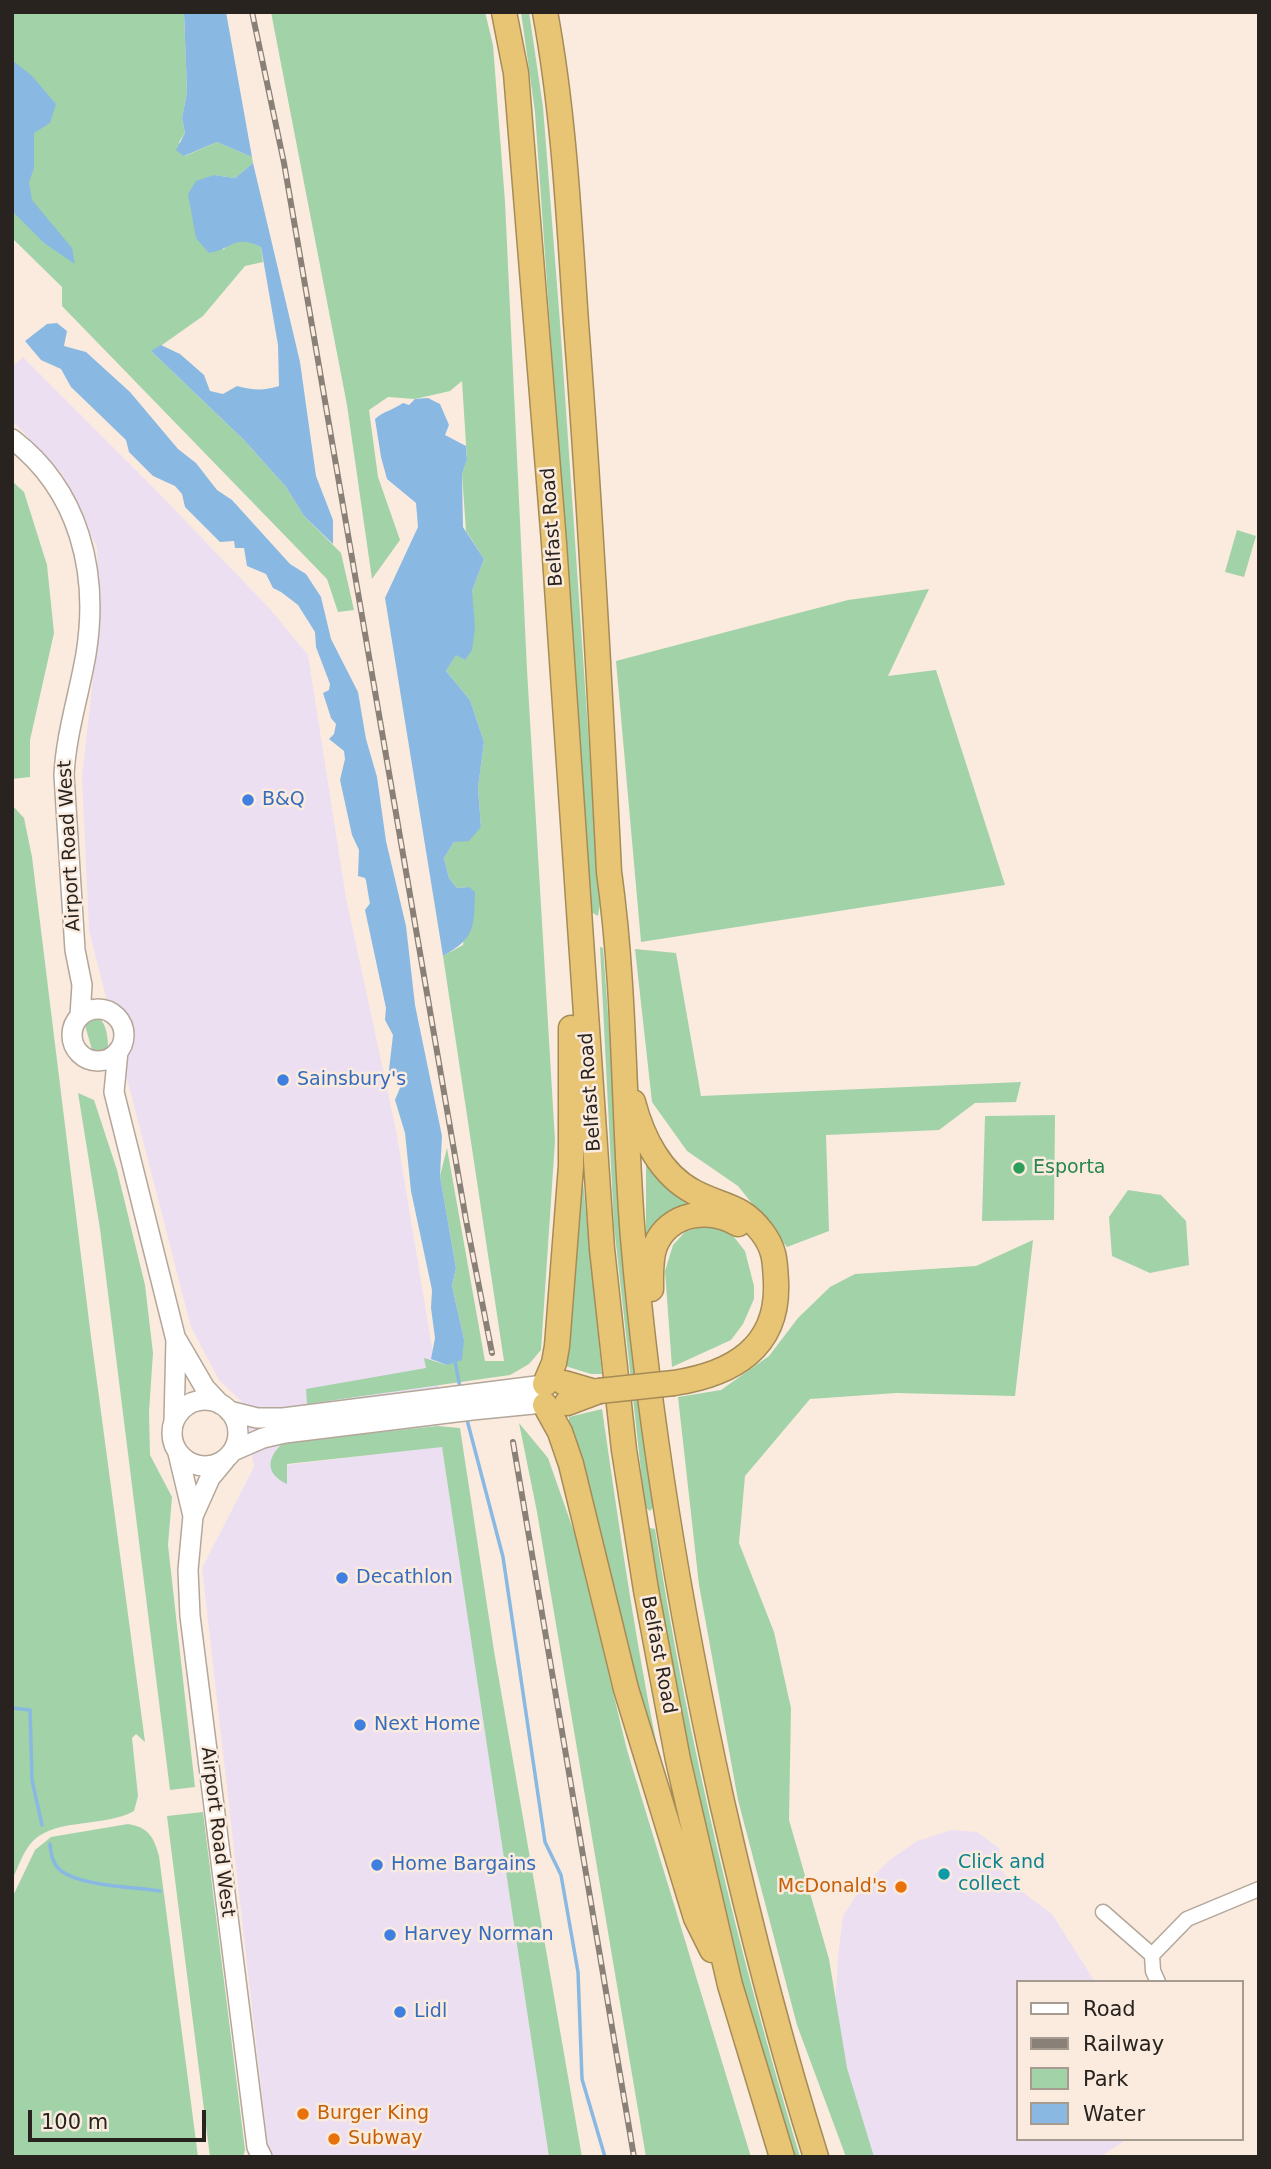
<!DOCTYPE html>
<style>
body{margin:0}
#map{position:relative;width:1271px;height:2169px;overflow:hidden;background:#faebde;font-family:"DejaVu Sans",sans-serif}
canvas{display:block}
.frame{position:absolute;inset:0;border:14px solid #28231e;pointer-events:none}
.legend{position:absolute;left:1016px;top:1980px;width:228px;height:161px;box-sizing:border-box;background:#faebde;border:2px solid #a69b91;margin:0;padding:9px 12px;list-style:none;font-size:21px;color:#28231e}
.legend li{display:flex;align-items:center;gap:14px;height:35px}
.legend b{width:35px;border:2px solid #a69b91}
.scale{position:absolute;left:28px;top:2110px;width:178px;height:32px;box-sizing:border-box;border:4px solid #28231e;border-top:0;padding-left:9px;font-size:21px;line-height:24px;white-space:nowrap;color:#28231e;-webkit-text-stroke:5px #faebde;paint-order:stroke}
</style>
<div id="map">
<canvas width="1271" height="2169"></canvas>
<div class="frame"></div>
<ul class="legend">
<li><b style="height:9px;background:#fff"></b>Road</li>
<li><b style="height:9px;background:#898077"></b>Railway</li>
<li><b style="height:19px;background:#a2d2a8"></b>Park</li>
<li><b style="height:19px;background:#89b9e2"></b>Water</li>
</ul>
<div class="scale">100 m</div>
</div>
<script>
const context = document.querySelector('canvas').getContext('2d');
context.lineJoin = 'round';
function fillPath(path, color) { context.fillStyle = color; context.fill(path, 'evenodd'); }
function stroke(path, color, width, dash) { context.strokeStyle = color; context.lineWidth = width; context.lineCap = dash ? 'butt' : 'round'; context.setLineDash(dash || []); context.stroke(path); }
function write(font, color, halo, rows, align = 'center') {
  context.font = font + ' "DejaVu Sans",sans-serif'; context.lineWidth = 5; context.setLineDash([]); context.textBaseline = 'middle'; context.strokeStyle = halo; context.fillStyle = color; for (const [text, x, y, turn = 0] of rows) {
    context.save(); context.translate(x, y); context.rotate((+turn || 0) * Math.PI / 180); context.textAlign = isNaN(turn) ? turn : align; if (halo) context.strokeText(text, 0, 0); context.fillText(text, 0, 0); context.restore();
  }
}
const commercial = new Path2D(`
 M23,357L150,484L271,610L308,655L346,898L396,1130L438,1384V1426L284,1442L286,1484L287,1465L442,1446L549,2157H269L202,1568L254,1467L244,1404L219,1380L191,1327L89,931L82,776L99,626L97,547L63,475L12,420V367Z
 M952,1830L977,1832L999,1848L1002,1871L1016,1887L1052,1914L1095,1982H1017V2139H1127L1100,2157H872L834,2027L838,1957L843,1916L861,1888L891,1859L917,1841Z`);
const green = new Path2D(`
 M12,12H184L187,92L182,118L185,133L179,142L185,156L217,142L252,157L253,163L235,178L214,175L223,250C237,237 244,239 261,247L263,262L245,266L203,316L152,352L244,440L286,487L304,516L341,553L354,610L338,612L327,579L62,306V287L12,238Z
 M271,12H485L493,45L505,202L527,670L555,1141L541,1350L529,1364L510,1375L307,1404L306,1389L426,1368L424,1358L447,1365L464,1339L452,1286L456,1268L440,1176L447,1148L485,1361H504L443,956L463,945L469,887L457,888L449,878L444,858L454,842L481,827L478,788L484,742L470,700L446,671L456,654L465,660L472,591L484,559L466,531L462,474L467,460L462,381L450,391L415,399L388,397L369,410L378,477L400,540L372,579L347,405Z
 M521,12H529L543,107L560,323L600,904L598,916L591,912L535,112Z
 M12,481L24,492L47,565L54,633L30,740V777L12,779Z
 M1237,530L1256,536L1244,577L1225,572Z
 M929,589L888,676L936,670L1005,885L641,942L616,661L848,600Z
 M12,805L24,818L32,857L91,1337L145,1742L136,1734L132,1738L138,1796L134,1811C106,1827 56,1818 33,1841C23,1851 18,1868 12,1880Z
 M600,947L603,948L631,1318L653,1507L650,1511L645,1507L614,1226Z
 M635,949L676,953L701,1096L1021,1082L1016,1102L975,1103L939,1130L826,1135L829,1231L787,1247L738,1186L687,1151L652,1102Z
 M95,1019L101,1020C107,1027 108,1039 108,1048L98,1053L92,1050L85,1025Z
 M78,1093L94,1100L117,1170L145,1285L153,1353L149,1412L150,1455L172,1497L168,1545L195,1787L170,1790L100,1229Z
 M1055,1115L1054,1220L982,1221L985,1116Z
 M578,1131L602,1374H591L562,1365Z
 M646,1162L719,1206L646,1247Z
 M1128,1190L1161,1195L1186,1221L1189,1265L1150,1273L1112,1256L1109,1217Z
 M709,1224L730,1232L745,1251L754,1286V1299L743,1324L731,1340L672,1367L665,1271L673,1245L685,1232Z
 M1033,1240L1015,1396L896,1393L810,1399L745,1476L739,1543L774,1632L791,1708L789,1820L829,1959L847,2068L874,2157H846L797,2025L738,1800L699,1585L678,1397L721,1390L769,1356L798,1318L830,1287L855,1274L976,1266Z
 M602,1409C621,1539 639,1669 668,1797H666L569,1425V1417Z
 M519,1423L548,1458L574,1532L627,1750L751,2157H646L537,1512Z
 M438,1426L460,1428L494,1651L582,2157H549L442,1447L287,1464V1484C264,1473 267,1457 284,1442Z
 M650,1528L655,1529C688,1742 738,1951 800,2157H792L744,2000L685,1749L654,1580Z
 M203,1812L245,2150L243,2157H210L167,1816Z
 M128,1824C148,1827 154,1837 159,1856L198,2157H12V1898L35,1850L51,1837Z`);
const water = new Path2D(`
 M184,12H226L252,157L217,142L184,156L176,150L185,133L182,118L187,92Z
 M12,60L31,75L56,104L50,123L34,133V168L29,182L32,200L72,248L75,264L44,243L12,211Z
 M253,163L300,362L316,476L333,520V544L304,516L286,487L244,440L151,351L161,345L180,354L204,375L210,391L223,394L237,386C252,390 264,391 279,386L278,345L261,247C234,234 233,249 209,253L196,238L188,194L196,181L214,175L235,178Z
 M57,323L67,331L64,346L86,352L130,392L178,449L196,463L217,490L232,500L290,564L306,574L321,597L331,639L358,692L366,739L377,777L386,841L406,926L415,1005L442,1136L440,1176L456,1268L452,1286L464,1339L462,1360L447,1365L431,1359L435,1338L431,1308L432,1290L411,1191L405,1133L395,1100L402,1083L389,1070L393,1035L385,1020L386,1008L365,910L371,902L370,890L365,878L358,876L359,850L352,835L340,780L345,759L344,751L329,739L334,734L336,724L331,718L323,693L329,690L330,684L316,647L315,632L298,605L281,592L273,588L266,574L247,566L244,548H235L234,541L220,542L185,507L182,494L175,486L153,476L129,452L126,440L71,387L61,369L41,360L25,341L47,324Z
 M428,398L440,404L449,425L445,435L466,446L467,460L462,474L463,527L484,559L472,591L475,627L472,650L465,660L456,655L446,671L470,700L484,742L478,788L481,827L469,841L454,842L444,858L449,878L457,888L469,887L475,892C474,928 475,938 443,956L385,598L418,527L416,503L387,479L381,457L375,419C384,411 393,410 403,403L409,405L415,399Z`);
const stream = new Path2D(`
 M368,882L372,906
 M455,1361L460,1388
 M466,1416L503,1557L545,1842L561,1875L578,1972L582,2079L605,2157
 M12,1708L30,1710L32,1780L42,1825
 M50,1844C51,1854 52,1862 59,1869C76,1886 136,1887 160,1891`);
const street = new Path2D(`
 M1103,1912L1152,1955
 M1158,1982L1153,1971L1152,1955L1187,1919L1259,1889`);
const secondary = new Path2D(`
 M12,439C80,491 99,573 86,654C79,695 66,734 64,775L75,950L82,985L80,1016
 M72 1035a26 26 0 1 1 52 0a26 26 0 1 1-52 0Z
 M118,1051L114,1092L176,1340L174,1422
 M177,1340L205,1388L220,1404
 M172 1433a33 33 0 1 1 66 0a33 33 0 1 1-66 0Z
 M229,1411L257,1418H283L544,1385
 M233,1451L263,1438L285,1433L472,1410L543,1403
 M178,1453L193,1516L188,1570L190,1616L257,2147L262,2157
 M193,1516L210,1478L225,1460`);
const highway = new Path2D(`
 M504,12L516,73L554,543L602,1249L624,1450L646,1590L678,1760L730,1985L782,2157
 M545,12C564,114 569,219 576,323C590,505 600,689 609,872C626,993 623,1116 633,1238C649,1428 681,1616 722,1802C749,1921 779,2040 816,2157
 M633,1102C642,1137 661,1175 694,1192C722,1207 741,1204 762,1232C775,1249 775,1261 776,1282C779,1348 732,1374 674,1383
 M651,1289C651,1275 650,1259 655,1246C669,1212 710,1207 738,1224
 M564,1383L595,1392
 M545,1384L554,1363L557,1346L571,1166V1028
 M567,1403L599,1391
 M545,1405L560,1432L571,1464L626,1689L696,1918L712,1950`);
const rail = new Path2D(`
 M252,12L284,163L466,1220L492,1353
 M513,1442L634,2157`);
const highwayBridge = new Path2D(`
 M599,1391L674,1383`);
const markers = [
 [248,800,7,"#3f7fe0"],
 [283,1080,7,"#3f7fe0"],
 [1019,1168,7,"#2e9e5b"],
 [342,1578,7,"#3f7fe0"],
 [360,1725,7,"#3f7fe0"],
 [377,1865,7,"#3f7fe0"],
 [944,1874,7,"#0f9aa8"],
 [901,1887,7,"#e8710a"],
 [390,1935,7,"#3f7fe0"],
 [400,2012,7,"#3f7fe0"],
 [303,2114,7,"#e8710a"],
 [334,2139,7,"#e8710a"]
];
const streetNames = [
 ["Belfast Road",553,527,-94],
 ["Airport Road West",70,846,-93],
 ["Belfast Road",591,1092,-94],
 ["Belfast Road",658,1655,79],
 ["Airport Road West",217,1832,83]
];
const shopNames = [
 ["B&Q",262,800],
 ["Sainsbury's",297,1080],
 ["Decathlon",356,1578],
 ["Next Home",374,1725],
 ["Home Bargains",391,1865],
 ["Harvey Norman",404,1935],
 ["Lidl",414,2012]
];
const leisureNames = [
 ["Esporta",1033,1168]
];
const cultureNames = [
 ["Click and",958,1863],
 ["collect",958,1885]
];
const foodNames = [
 ["McDonald's",887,1887,"right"],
 ["Burger King",317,2114],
 ["Subway",348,2139]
];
fillPath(commercial, '#eddff2');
fillPath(green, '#a2d2a8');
fillPath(water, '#89b9e2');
stroke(stream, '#89b9e2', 3.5);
stroke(street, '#b4a79a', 17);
stroke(secondary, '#b4a79a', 22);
stroke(highway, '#a58c57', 27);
stroke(street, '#fff', 14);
stroke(secondary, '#fff', 19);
stroke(highway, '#e8c475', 24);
stroke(rail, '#898077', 6);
stroke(rail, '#faebde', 3.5, [10]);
stroke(highwayBridge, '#a58c57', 27, []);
stroke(highwayBridge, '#e8c475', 24);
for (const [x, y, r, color] of markers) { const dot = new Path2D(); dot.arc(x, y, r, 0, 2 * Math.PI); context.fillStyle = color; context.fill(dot); stroke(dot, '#faebde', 2.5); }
write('19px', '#28231e', '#faebde', streetNames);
write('19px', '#366cbe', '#faebde', shopNames, 'left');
write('19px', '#27864d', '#faebde', leisureNames, 'left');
write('19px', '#0d838f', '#faebde', cultureNames, 'left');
write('19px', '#c56008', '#faebde', foodNames, 'left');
</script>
